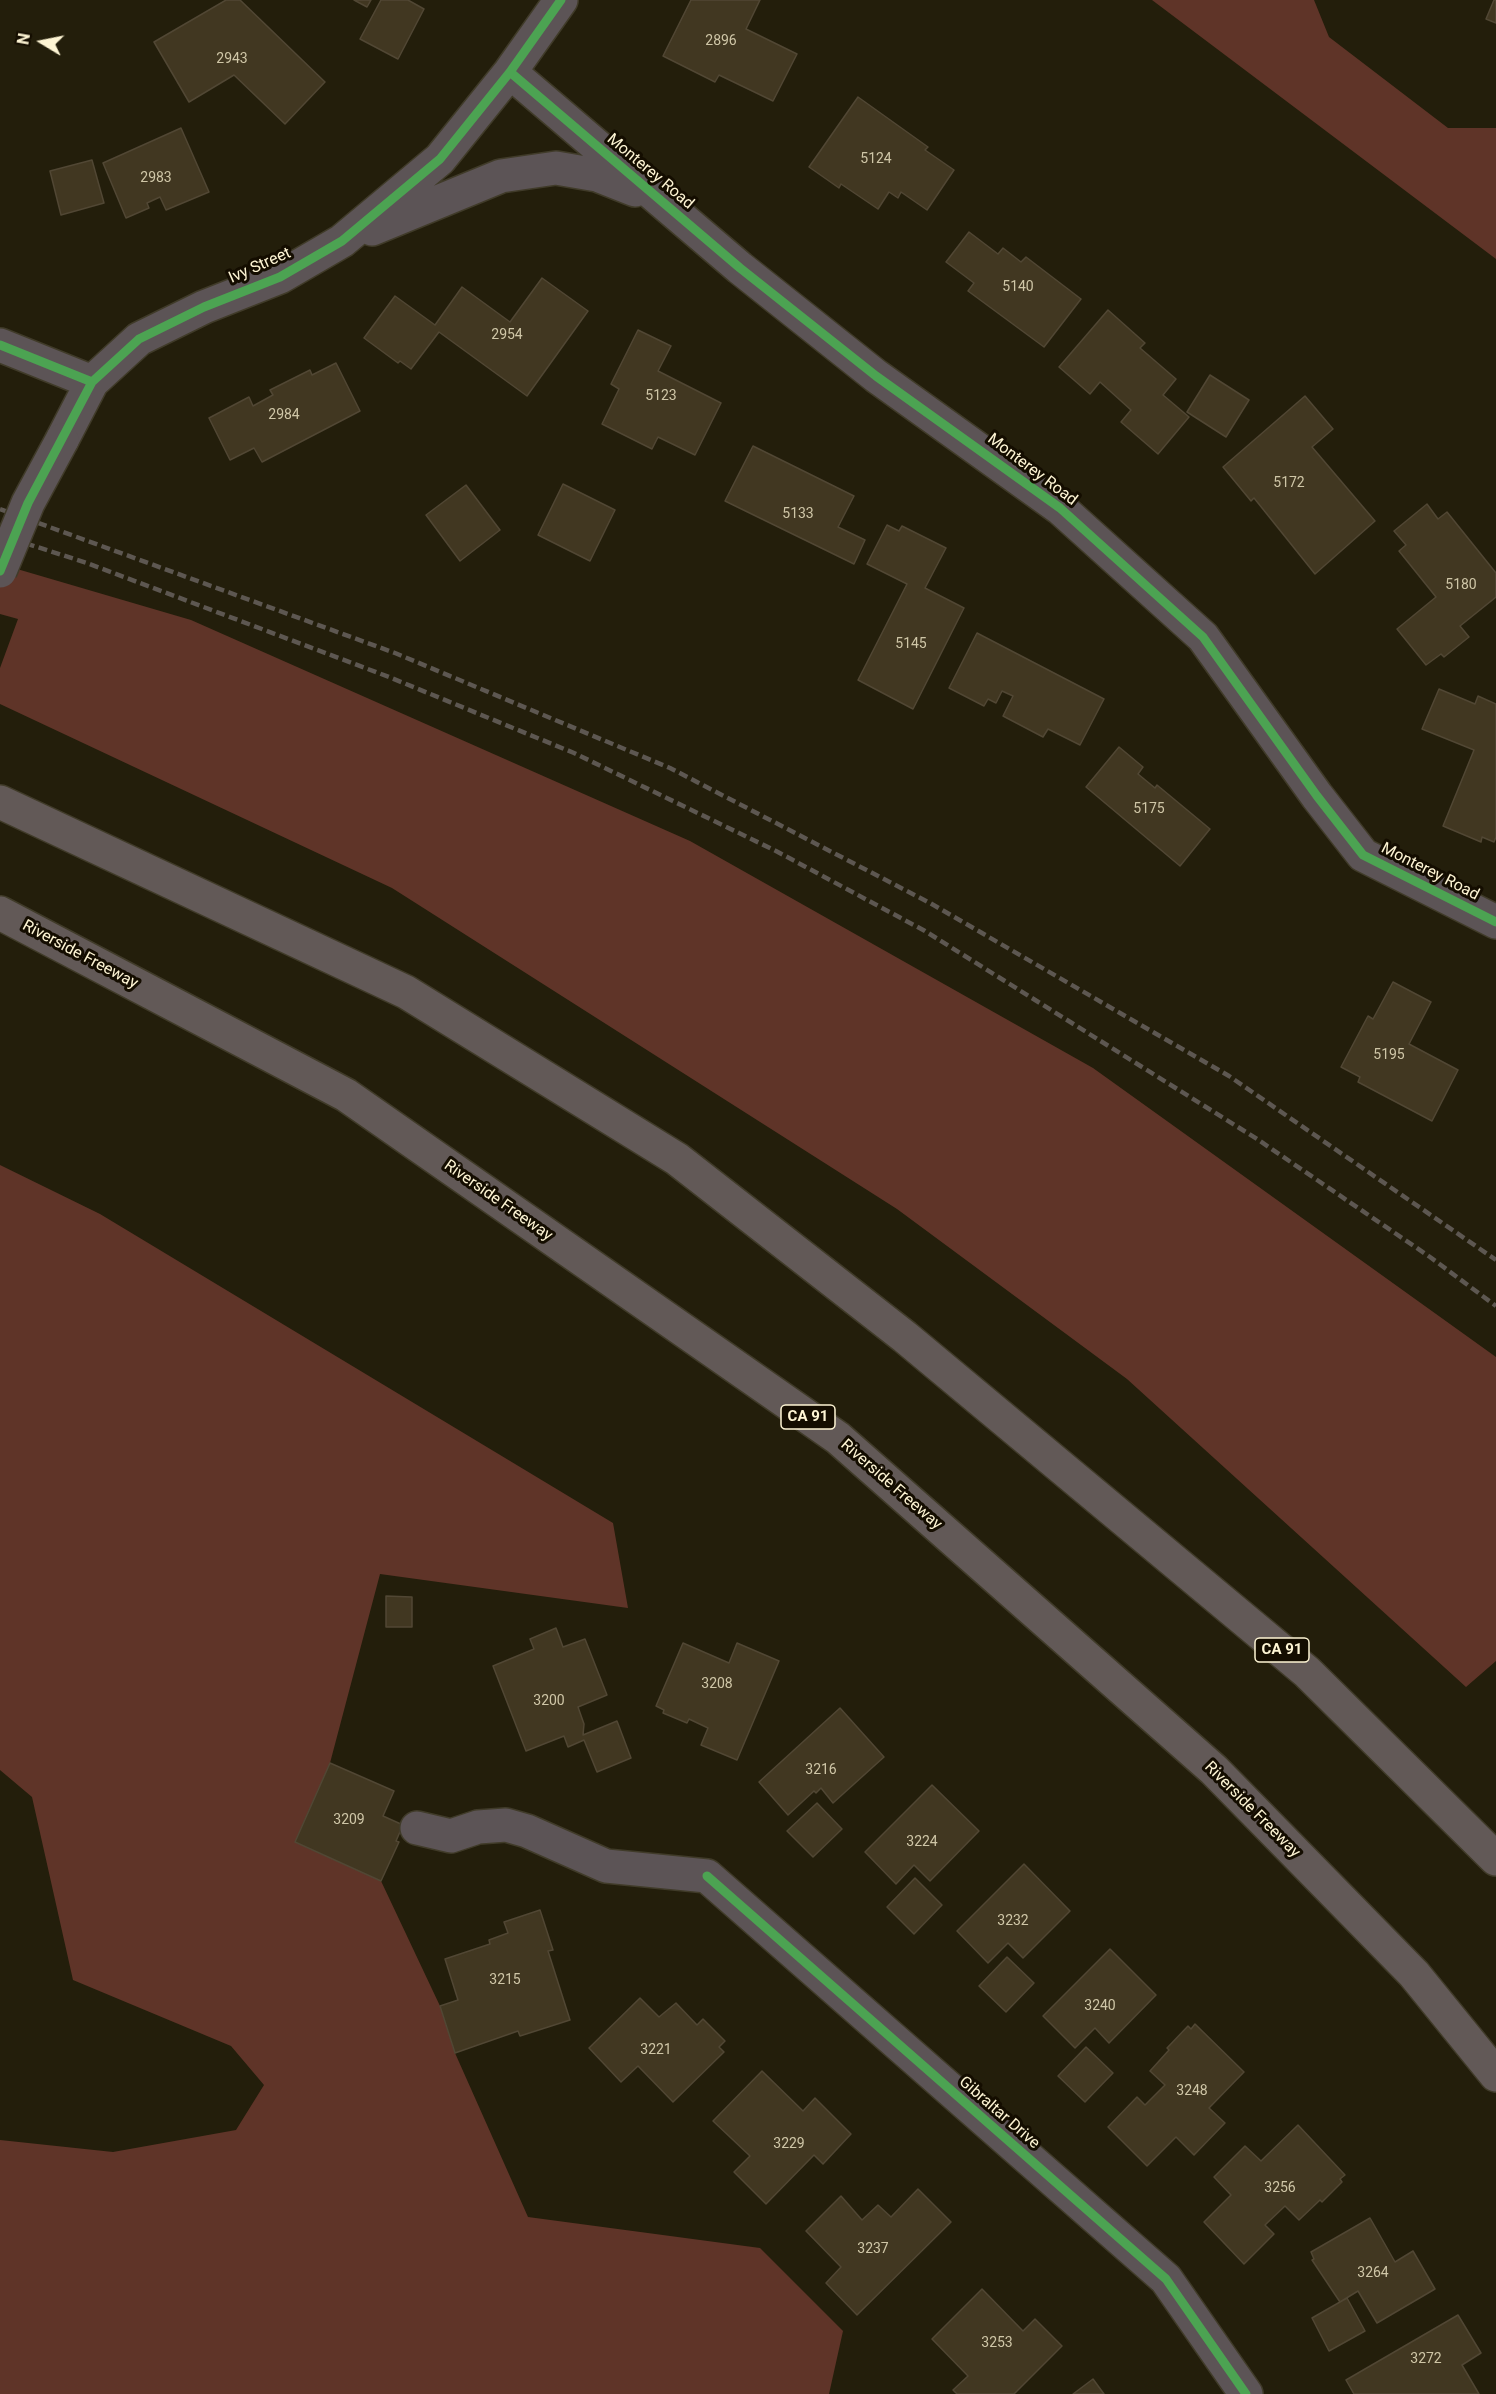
<!DOCTYPE html>
<style>
body{margin:0}
#map{position:relative;width:1496px;height:2394px;overflow:hidden;background:#231e0b;font-family:Roboto,sans-serif}
canvas{display:block}
.north{position:absolute;left:12px;top:12px;width:60px;height:60px;-webkit-text-stroke:4px #140d00;paint-order:stroke;rotate:280deg;font-size:16px;font-weight:700;line-height:24px;text-align:center;color:#fef5d4}
.north::after{content:'';display:block;margin:auto;width:21px;height:27px;background:#fef5d4;clip-path:polygon(50% 0,100% 100%,50% 72%,0 100%)}
</style>
<div id="map">
<canvas width="1496" height="2394"></canvas>
<div class="north">N</div>
</div>
<script>
const context = document.querySelector('canvas').getContext('2d');
context.lineJoin = 'round';
function fillPath(path, color) { context.fillStyle = color; context.fill(path, 'evenodd'); }
function stroke(path, color, width, dash) { context.strokeStyle = color; context.lineWidth = width; context.lineCap = dash ? 'butt' : 'round'; context.setLineDash(dash || []); context.stroke(path); }
function write(font, color, halo, rows, align = 'center') {
  context.font = font + ' Roboto,sans-serif'; context.lineWidth = 6; context.setLineDash([]); context.textBaseline = 'middle'; context.strokeStyle = halo; context.fillStyle = color; for (const [text, x, y, turn = 0] of rows) {
    context.save(); context.translate(x, y); context.rotate((+turn || 0) * Math.PI / 180); context.textAlign = isNaN(turn) ? turn : align; if (halo) context.strokeText(text, 0, 0); context.fillText(text, 0, 0); context.restore();
  }
}
const green = new Path2D(`
 M1152,0H1314L1329,37L1448,128H1496V259Z
 M0,564L191,620L690,841L1093,1068L1496,1357V1661L1466,1687L1127,1379L897,1209L392,888L0,704V668L18,619L0,614Z
 M0,1165L100,1214L613,1523L628,1608L380,1574L330,1763L295,1842L381,1881L440,2006L455,2053L528,2217L760,2248L843,2331L829,2394H0V2140L113,2152L236,2130L264,2085L231,2046L73,1980L32,1797L0,1770Z`);
const building = new Path2D(`
 M226,0H240L325,82L285,124L234,75L189,102L154,42Z
 M354,0H371L367,7Z
 M381,0H408L424,9L398,59L360,39Z
 M691,0H760L746,29L797,54L773,101L719,75L715,82L663,56Z
 M1494,0H1496V23L1486,19Z
 M858,97L928,147L925,150L954,170L927,210L901,192L898,198L889,192L878,209L841,184L839,188L809,167Z
 M181,128L209,192L166,210L160,197L147,203L149,208L126,218L103,163Z
 M92,160L104,203L61,215L50,171Z
 M969,232L998,254L1003,248L1021,262L1026,257L1081,299L1044,347L968,291L974,283L946,262Z
 M542,278L588,311L527,396L439,332L411,369L400,361L398,363L364,338L395,296L435,325L462,287L510,322Z
 M1108,310L1145,343L1140,348L1176,379L1163,395L1189,417L1158,454L1121,422L1131,410L1100,382L1090,394L1059,367Z
 M638,330L671,346L658,371L721,403L695,455L658,437L652,449L602,424L619,389L611,384Z
 M336,363L360,411L262,462L254,448L230,460L209,418L249,397L253,406L273,395L270,390L310,370L312,375Z
 M1210,375L1249,400L1226,437L1187,412Z
 M1305,396L1333,429L1312,447L1375,521L1315,574L1254,498L1251,501L1223,467Z
 M753,446L854,496L838,527L865,540L854,564L725,501Z
 M563,484L615,510L590,561L538,535Z
 M466,485L500,530L460,561L426,515Z
 M1427,504L1438,519L1447,512L1496,573V597L1460,626L1469,637L1444,657L1441,654L1426,665L1397,629L1436,597L1399,551L1406,545L1394,531Z
 M887,525L899,531L902,526L946,548L925,588L964,608L913,709L858,680L907,584L867,564Z
 M977,633L1104,699L1080,745L1048,729L1043,737L1003,716L1013,696L1002,691L996,703L988,699L984,706L949,688Z
 M1439,689L1475,704L1478,696L1496,704V837L1494,842L1482,837L1481,842L1443,826L1474,750L1422,729Z
 M1119,747L1143,767L1138,774L1155,788L1157,785L1210,829L1180,866L1086,787Z
 M1393,982L1431,1002L1409,1044L1458,1070L1432,1121L1358,1082L1360,1077L1341,1067L1368,1016L1373,1019Z
 M386,1596L412,1597V1627H386Z
 M556,1628L563,1647L585,1639L607,1695L578,1707L584,1724L583,1735L617,1721L631,1758L597,1772L584,1740L568,1747L564,1736L526,1751L493,1666L534,1649L530,1639Z
 M683,1643L729,1663L737,1643L779,1661L737,1760L701,1745L708,1728L689,1719L687,1723L663,1713L664,1710L656,1706Z
 M840,1708L884,1757L833,1803L821,1788L816,1793L814,1791L788,1815L759,1782Z
 M330,1763L394,1791L383,1816L403,1825L396,1841L399,1842L381,1881L295,1842Z
 M932,1785L979,1831L930,1881L914,1865L896,1884L865,1852Z
 M817,1803L842,1829L813,1857L787,1831Z
 M1024,1864L1070,1911L1023,1958L1008,1943L988,1963L957,1931Z
 M915,1878L942,1905L914,1934L887,1907Z
 M540,1910L553,1950L548,1951L570,2020L520,2036L518,2031L455,2053L440,2006L458,2000L445,1959L490,1944L489,1940L508,1933L504,1922Z
 M1110,1949L1156,1995L1109,2043L1095,2028L1075,2048L1043,2016Z
 M1007,1957L1034,1983L1006,2012L979,1986Z
 M640,1998L659,2017L676,2003L697,2025L703,2019L725,2041L719,2047L724,2052L673,2102L638,2066L621,2082L589,2048Z
 M1195,2024L1244,2072L1209,2108L1225,2123L1194,2155L1176,2137L1147,2166L1108,2127L1137,2097L1145,2105L1165,2085L1150,2071L1169,2050L1167,2048L1188,2026L1191,2029Z
 M1086,2047L1113,2073L1085,2102L1058,2076Z
 M762,2071L803,2111L815,2098L851,2134L823,2164L814,2155L766,2204L734,2172L750,2156L713,2121Z
 M1298,2125L1345,2175L1340,2179L1342,2182L1322,2202L1320,2200L1299,2220L1285,2206L1265,2225L1274,2234L1244,2264L1204,2222L1231,2195L1214,2177L1245,2146L1261,2161Z
 M918,2189L951,2222L857,2315L826,2283L841,2267L806,2231L841,2196L862,2220L878,2205L891,2217Z
 M1370,2218L1395,2262L1413,2251L1435,2289L1377,2323L1358,2291L1340,2302L1312,2260L1314,2259L1311,2252Z
 M982,2289L1023,2331L1035,2319L1062,2346L1014,2394H957L953,2390L968,2376L932,2339Z
 M1347,2298L1365,2331L1329,2351L1312,2318Z
 M1458,2315L1481,2353L1462,2365L1479,2394H1354L1346,2380Z
 M1093,2379L1104,2394H1073Z`);
const minor = new Path2D(`
 M510,72L740,268L876,376L1060,508L1203,637L1317,796L1363,855L1496,922
 M372,229L501,176L556,168L597,175L635,190
 M0,345L92,382
 M62,440L92,382L139,339L204,307L280,277L342,241L440,159L510,72L561,0
 M417,1828L451,1836L478,1827L506,1825L527,1831L606,1866L707,1876L1166,2279L1246,2394`);
const highway = new Path2D(`
 M0,802L406,992L677,1159L905,1337L1307,1672L1496,1859
 M0,913L346,1095L838,1438L1214,1770L1414,1974L1496,2075`);
const rail = new Path2D(`
 M0,509L395,653L670,768L930,903L1229,1076L1496,1260
 M0,535L87,563L389,677L574,753L776,851L925,931L1257,1139L1430,1257L1496,1306`);
const minorBridge = new Path2D(`
 M0,571L28,503L62,440`);
const cycleway = new Path2D(`
 M510,72L740,268L876,376L1060,508L1203,637L1317,796L1363,855L1496,922
 M0,345L92,382
 M0,571L28,503L92,382L139,339L204,307L280,277L342,241L440,159L510,72L561,0
 M707,1876L1166,2279L1246,2394`);
const numberNames = [
 ["2896",721,41],
 ["2943",232,59],
 ["5124",876,159],
 ["2983",156,178],
 ["5140",1018,287],
 ["2954",507,335],
 ["5123",661,396],
 ["2984",284,415],
 ["5172",1289,483],
 ["5133",798,514],
 ["5180",1461,585],
 ["5145",911,644],
 ["5175",1149,809],
 ["5195",1389,1055],
 ["3208",717,1684],
 ["3200",549,1701],
 ["3216",821,1770],
 ["3209",349,1820],
 ["3224",922,1842],
 ["3232",1013,1921],
 ["3215",505,1980],
 ["3240",1100,2006],
 ["3221",656,2050],
 ["3248",1192,2091],
 ["3229",789,2144],
 ["3256",1280,2188],
 ["3237",873,2249],
 ["3264",1373,2273],
 ["3253",997,2343],
 ["3272",1426,2359]
];
const shields = [
 [808,1417,54],
 [1282,1650,54]
];
const shieldNames = [
 ["CA 91",808,1417],
 ["CA 91",1282,1650]
];
const streetNames = [
 ["Monterey Road",650,172,40],
 ["Ivy Street",260,266,-24],
 ["Monterey Road",1032,470,37],
 ["Monterey Road",1430,872,27],
 ["Riverside Freeway",80,955,28],
 ["Riverside Freeway",498,1201,35],
 ["Riverside Freeway",891,1485,41],
 ["Riverside Freeway",1252,1810,45],
 ["Gibraltar Drive",999,2113,41]
];
fillPath(green, '#5f3428');
fillPath(building, '#413721');
stroke(building, '#514734', 1.5);
stroke(minor, '#403b29', 36);
stroke(highway, '#403b29', 36);
stroke(minor, '#5c5456', 33);
stroke(highway, '#625957', 33);
stroke(rail, '#5d5751', 4.5, [9, 4.5]);
stroke(minorBridge, '#403b29', 36, []);
stroke(minorBridge, '#5c5456', 33);
stroke(cycleway, '#4ca352', 9);
write('14px', '#cfc6a7', null, numberNames);
for (const [x, y, w] of shields) { const box = new Path2D(); box.roundRect(x - w / 2, y - 12, w, 24, 4.5); context.fillStyle = '#140d00'; context.fill(box); stroke(box, '#fef5d4', 1.5); }
write('bold 15px', '#fef5d4', null, shieldNames);
write('16px', '#fef5d4', '#140d00', streetNames);
</script>
